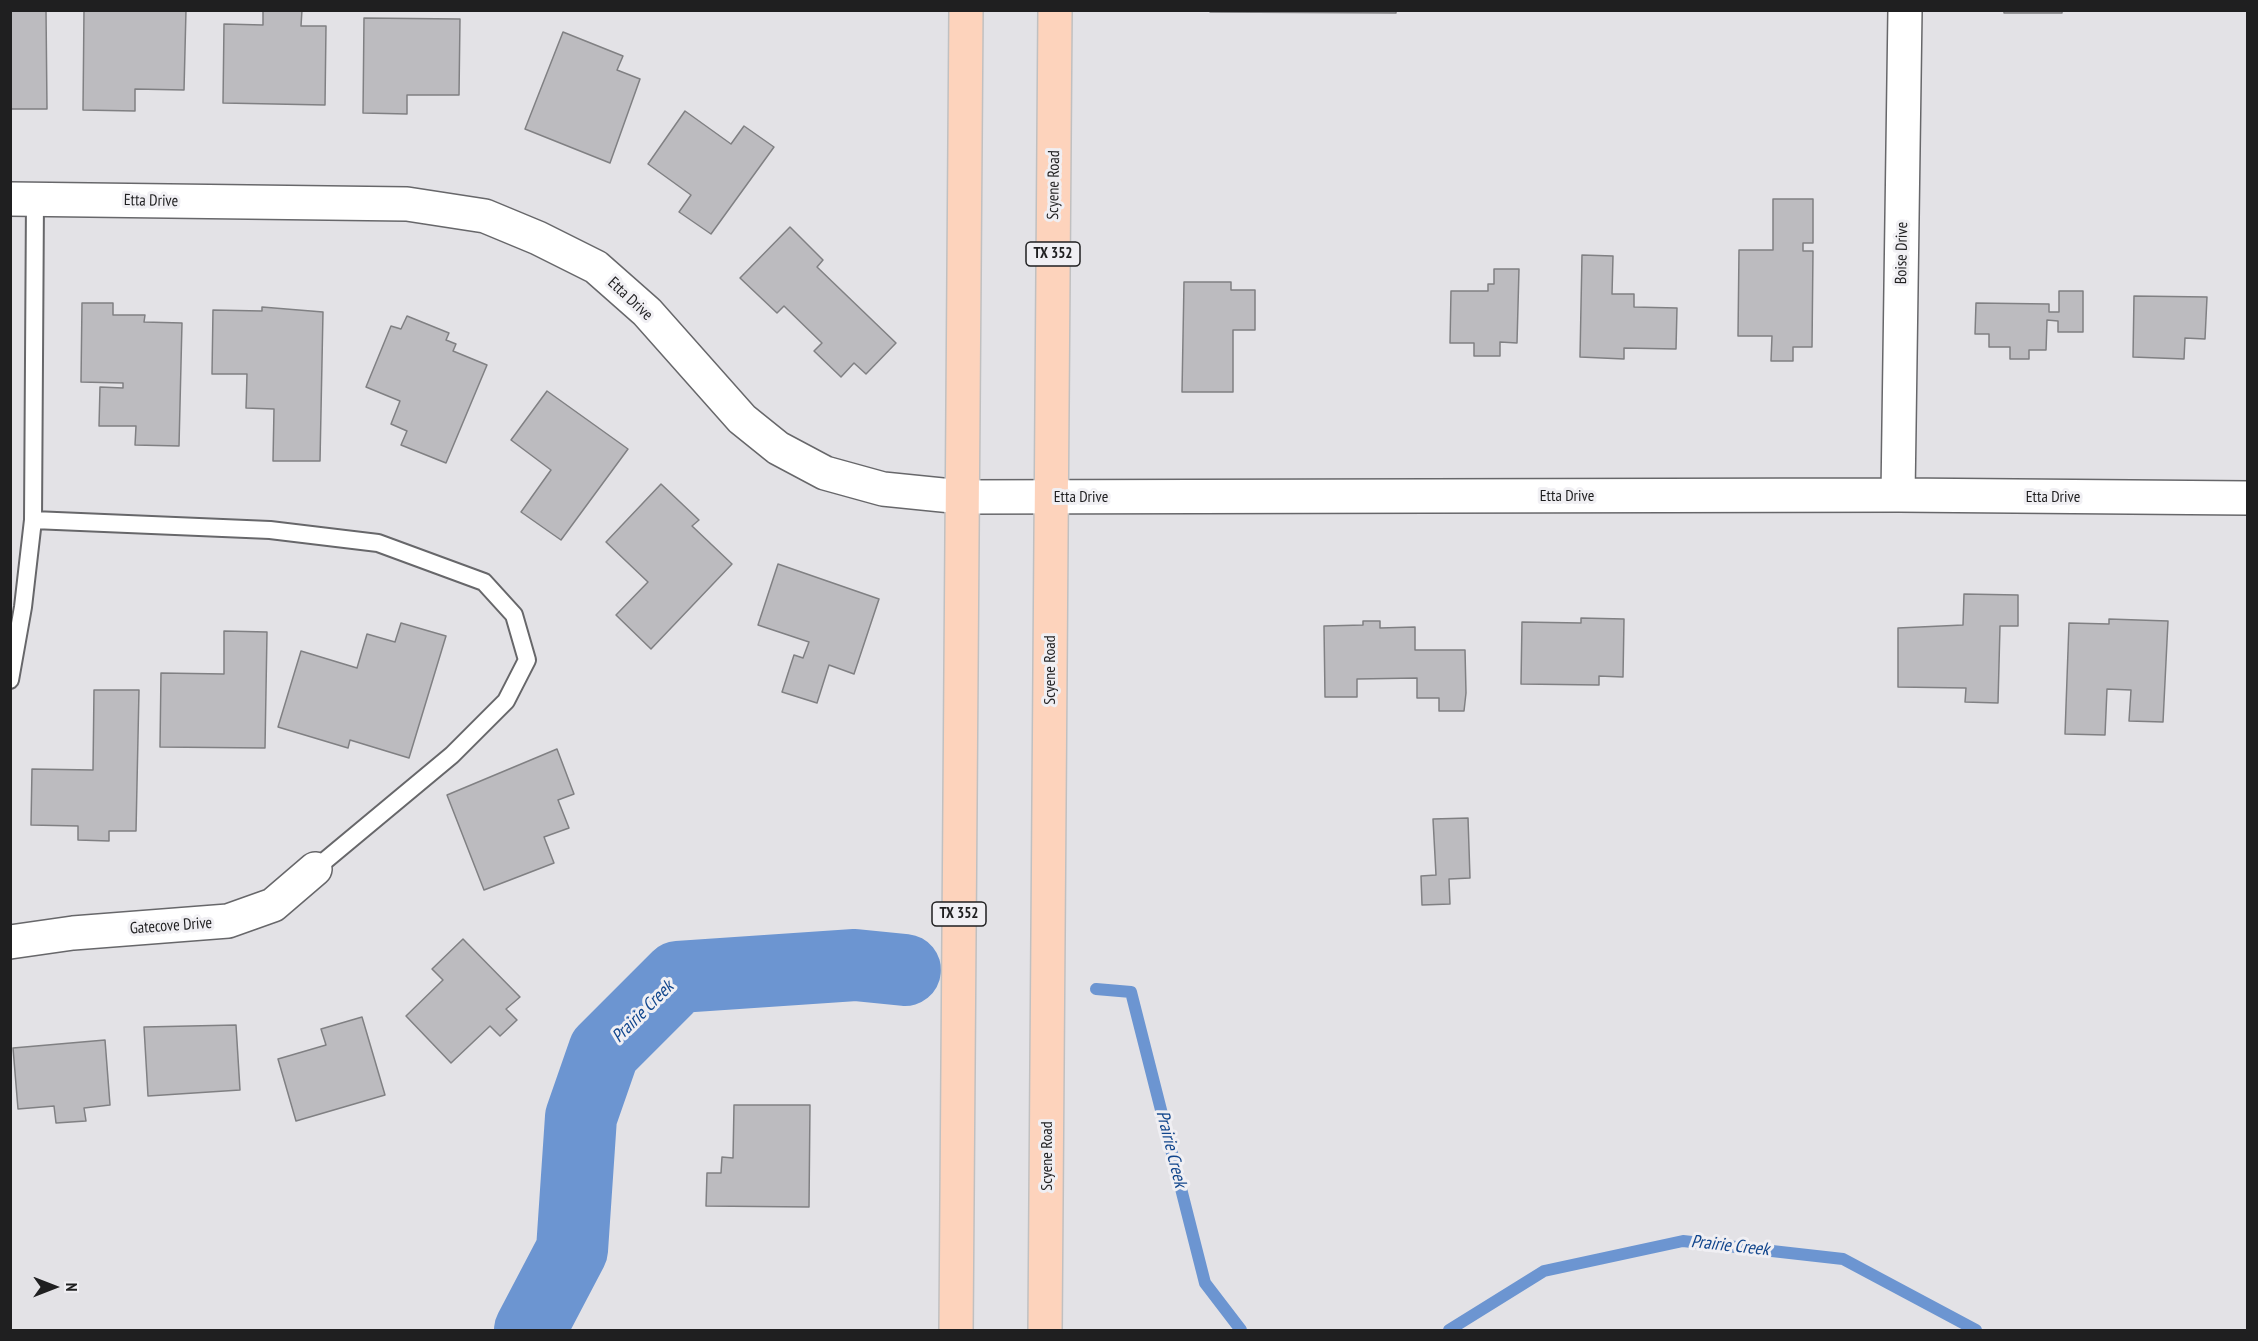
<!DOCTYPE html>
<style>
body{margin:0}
#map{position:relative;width:2258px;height:1341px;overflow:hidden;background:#e3e2e6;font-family:"PT Sans Narrow",sans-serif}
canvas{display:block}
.frame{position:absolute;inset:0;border:12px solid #1f1f20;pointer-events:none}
.north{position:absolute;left:24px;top:1257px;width:60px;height:60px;-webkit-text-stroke:4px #f0eff3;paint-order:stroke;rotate:90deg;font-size:16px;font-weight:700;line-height:24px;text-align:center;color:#1f1f20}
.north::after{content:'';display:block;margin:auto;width:21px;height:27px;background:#1f1f20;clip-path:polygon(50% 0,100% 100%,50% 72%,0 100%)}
</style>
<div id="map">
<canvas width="2258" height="1341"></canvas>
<div class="frame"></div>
<div class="north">N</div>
</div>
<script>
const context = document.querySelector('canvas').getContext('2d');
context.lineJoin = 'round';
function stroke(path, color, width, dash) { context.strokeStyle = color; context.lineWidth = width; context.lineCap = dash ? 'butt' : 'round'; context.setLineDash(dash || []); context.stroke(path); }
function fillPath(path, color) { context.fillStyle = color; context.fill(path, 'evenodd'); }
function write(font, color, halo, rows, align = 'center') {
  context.font = font + ' "PT Sans Narrow",sans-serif'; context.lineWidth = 6; context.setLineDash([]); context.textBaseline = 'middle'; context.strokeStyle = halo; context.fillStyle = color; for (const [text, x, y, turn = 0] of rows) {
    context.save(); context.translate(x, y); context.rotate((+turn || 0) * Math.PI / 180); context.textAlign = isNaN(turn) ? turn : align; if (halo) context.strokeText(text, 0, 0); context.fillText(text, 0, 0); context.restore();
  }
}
const stream = new Path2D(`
 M1096,989L1131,992L1205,1283L1241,1330
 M1449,1330L1544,1271L1683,1241L1843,1259L1976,1330`);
const river = new Path2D(`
 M530,1330L572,1250L581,1117L604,1051L678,977L855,965L905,970`);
const building = new Path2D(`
 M10,10H46L47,109H10Z
 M84,10H186L184,90L135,89V111L83,110Z
 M263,10H302L301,26H326L325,105L223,103L224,24L263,25Z
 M1210,10H1396V13L1210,12Z
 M2004,10H2062V13H2004Z
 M364,18L460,19L459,95H407V114L363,113Z
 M563,32L623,56L617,70L640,79L610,163L525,129Z
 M685,111L731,144L744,126L774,147L711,234L679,212L691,195L648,164Z
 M1773,199H1813V243H1803V251H1813L1812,347H1793V361H1771L1772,336H1738L1739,250H1773Z
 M790,227L823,260L817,267L896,343L866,374L854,363L841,377L814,351L822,343L784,306L777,313L740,278Z
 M1582,255L1613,256L1612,294H1634V307L1677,308L1676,349L1624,348V359L1580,357Z
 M1494,269H1519L1517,343L1500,342V356H1474V343H1450L1451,291H1488V284H1494Z
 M1184,282H1231V290H1255V330H1233V392H1182Z
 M2059,291H2083V332H2058V321L2047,320L2046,350H2029V359H2010V347H1989V334H1975L1976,303L2049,304V312H2059Z
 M2134,296L2207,297L2205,339L2185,338L2184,359L2133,357Z
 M82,303H113V315H145L144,322L182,323L179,446L135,445L136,426H99L100,387L123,388V383L81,382Z
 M262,307L323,312L320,461H273L274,409L246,408L247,374H212L213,310L262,311Z
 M407,316L449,333L446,340L456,344L453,351L487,365L446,463L401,445L407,431L391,424L400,401L366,387L391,326L401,329Z
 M547,391L628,449L561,540L521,512L551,470L511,440Z
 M661,484L699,520L692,526L732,564L651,649L616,615L648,582L606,542Z
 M778,564L879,599L854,674L829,665L817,703L782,692L794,655L803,658L809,642L758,625Z
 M1964,594L2018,595V626H2000L1998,703L1965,702L1966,688L1898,687V628L1963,625Z
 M1581,618L1624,619L1623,677L1599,676V685L1521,684L1522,622L1581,623Z
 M2109,619L2168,621L2163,722L2129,721L2131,690L2107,689L2105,735L2065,734L2069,623L2109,624Z
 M1363,621H1380V628L1415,627V650H1465L1466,693L1464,711H1439V698H1417V678L1357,679V697H1325L1324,626L1363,625Z
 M401,623L446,636L409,758L350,740L348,748L278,727L301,651L357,668L367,634L395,642Z
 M224,631L267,632L265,748L160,747L161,673L224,674Z
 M94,690H139L136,831H109V841L78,840V826L31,825L32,769L93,770Z
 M557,749L574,794L558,800L569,828L544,837L554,863L484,890L447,795Z
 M1468,818L1470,878L1449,879L1450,904L1422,905L1421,876L1436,875L1433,819Z
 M463,939L520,997L506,1009L517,1020L500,1036L490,1026L451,1063L406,1016L443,980L432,969Z
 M362,1017L385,1095L296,1121L278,1059L326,1045L321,1029Z
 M236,1025L240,1090L148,1096L144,1027Z
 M105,1040L110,1105L84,1108L86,1121L56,1123L54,1106L18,1109L13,1048Z
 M734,1105H810L809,1207L706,1206L707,1173H721L722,1157L733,1158Z`);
const service = new Path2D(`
 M33,520L270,530L378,543L484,582L514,615L527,660L506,701L452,755L315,869
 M10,680L23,607L33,520L35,199`);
const minor = new Path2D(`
 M10,199L407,204L485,216L538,238L596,267L647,312L742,419L778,448L825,473L883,489L962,497L1898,495L2248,498
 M1898,495L1905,10
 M10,942L73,933L228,921L273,905L315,869`);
const primary = new Path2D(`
 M956,1330L966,10
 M1045,1330L1055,10`);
const shields = [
 [1053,254,54],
 [959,914,54]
];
const shieldNames = [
 ["TX 352",1053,254],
 ["TX 352",959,914]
];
const streetNames = [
 ["Scyene Road",1054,185,-89],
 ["Etta Drive",151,201,1],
 ["Boise Drive",1902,253,-89],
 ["Etta Drive",630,299,43],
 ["Etta Drive",1567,496],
 ["Etta Drive",1081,497],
 ["Etta Drive",2053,497],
 ["Scyene Road",1050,670,-90],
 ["Gatecove Drive",171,926,-4],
 ["Scyene Road",1047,1156,-90]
];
const waterNames = [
 ["Prairie Creek",643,1012,-45],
 ["Prairie Creek",1171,1149,76],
 ["Prairie Creek",1730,1246,6]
];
stroke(stream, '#6c95d1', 12);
stroke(river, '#6c95d1', 72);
fillPath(building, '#bcbbbf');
stroke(building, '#808083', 1.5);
stroke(service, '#67676a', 20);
stroke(minor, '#67676a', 36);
stroke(primary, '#c0c0c1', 36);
stroke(service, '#fff', 16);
stroke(minor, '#fff', 33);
stroke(primary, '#fdd3bc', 33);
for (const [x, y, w] of shields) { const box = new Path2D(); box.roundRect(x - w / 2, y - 12, w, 24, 4.5); context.fillStyle = '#f0eff3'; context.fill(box); stroke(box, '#1f1f20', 1.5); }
write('bold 15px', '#1f1f20', null, shieldNames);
write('16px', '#1f1f20', '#f0eff3', streetNames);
write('italic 18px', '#10458c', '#f0eff3', waterNames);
</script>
